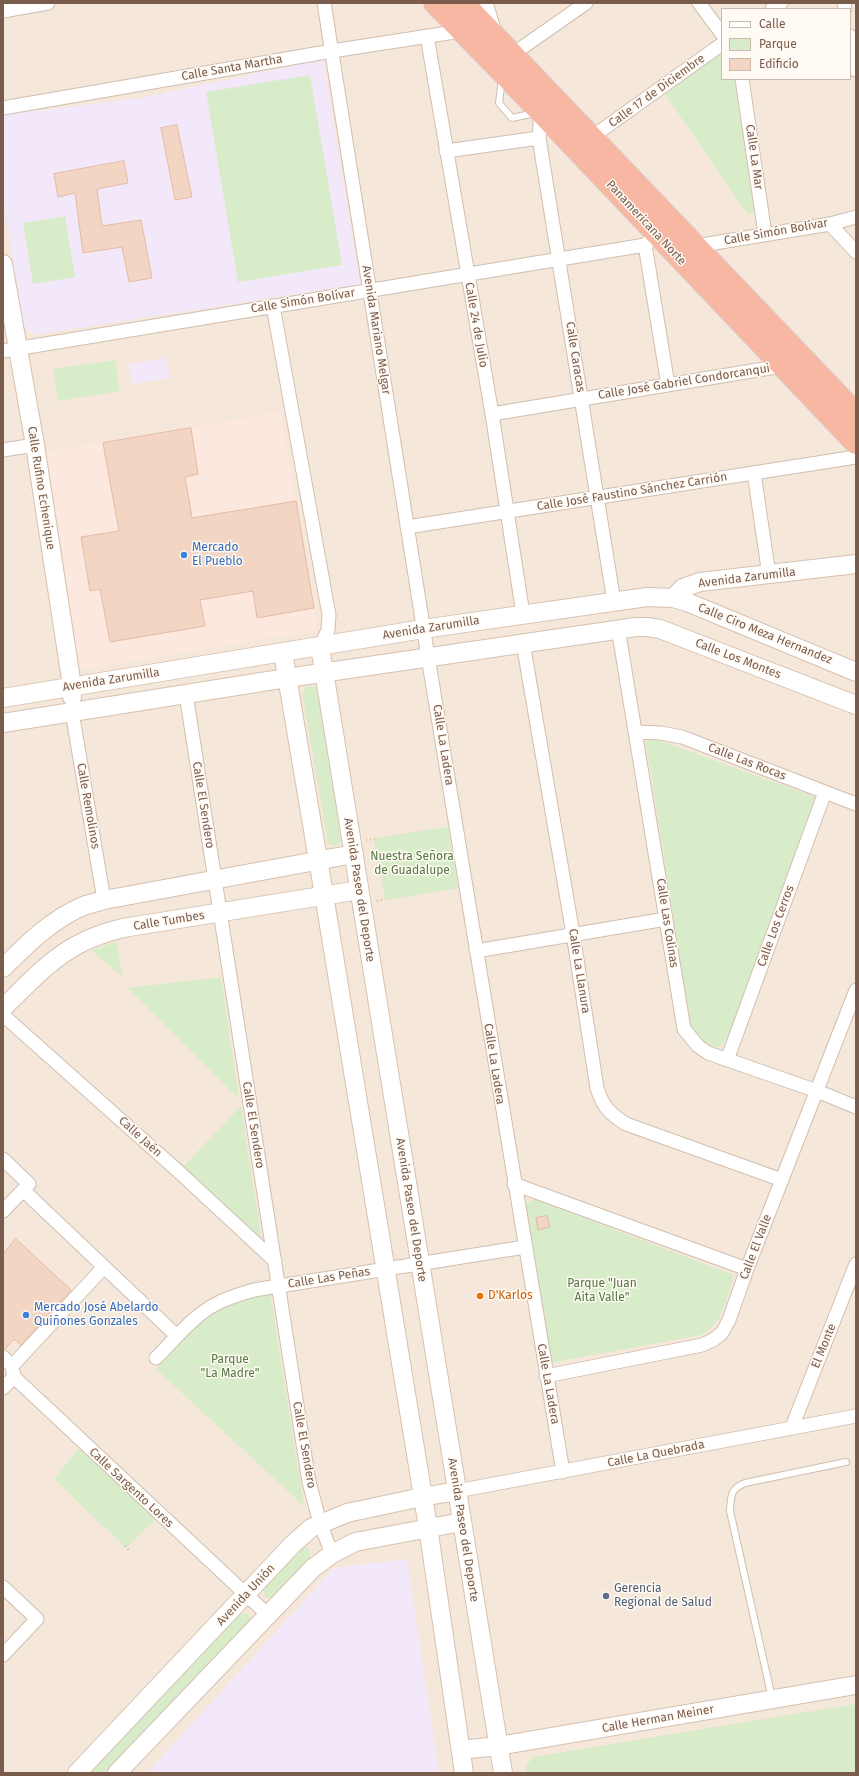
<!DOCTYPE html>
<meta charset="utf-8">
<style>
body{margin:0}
#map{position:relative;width:859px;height:1776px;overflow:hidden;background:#fdf6ec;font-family:"Fira Sans",sans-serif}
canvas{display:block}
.frame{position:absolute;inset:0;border:4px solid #7a5c4d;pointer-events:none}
.legend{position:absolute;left:721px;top:8px;width:130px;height:72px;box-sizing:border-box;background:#fffaf3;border:1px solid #cabbb1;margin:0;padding:5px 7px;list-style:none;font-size:12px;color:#7a5c4d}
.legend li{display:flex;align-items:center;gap:8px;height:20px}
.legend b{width:20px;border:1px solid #cabbb1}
</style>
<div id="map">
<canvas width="859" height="1776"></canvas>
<div class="frame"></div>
<ul class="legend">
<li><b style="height:5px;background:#fff"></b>Calle</li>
<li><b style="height:11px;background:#d8ecc9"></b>Parque</li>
<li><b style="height:11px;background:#f3d5c3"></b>Edificio</li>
</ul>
</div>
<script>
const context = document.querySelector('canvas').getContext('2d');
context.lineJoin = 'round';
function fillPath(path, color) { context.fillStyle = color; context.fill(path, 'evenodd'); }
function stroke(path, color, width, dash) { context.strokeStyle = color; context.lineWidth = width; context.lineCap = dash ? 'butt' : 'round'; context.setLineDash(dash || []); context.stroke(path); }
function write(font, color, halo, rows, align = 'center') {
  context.font = font + ' "Fira Sans",sans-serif'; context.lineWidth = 3; context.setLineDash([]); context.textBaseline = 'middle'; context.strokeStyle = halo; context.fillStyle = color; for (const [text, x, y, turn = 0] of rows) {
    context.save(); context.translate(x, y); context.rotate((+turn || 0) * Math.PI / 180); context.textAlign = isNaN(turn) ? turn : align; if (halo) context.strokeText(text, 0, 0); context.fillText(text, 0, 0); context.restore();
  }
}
const residential = new Path2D(`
 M3,3H856V1773H3ZM722,9H850V79H722Z`);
const commercial = new Path2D(`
 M281,412L317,630L80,670L47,452Z`);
const education = new Path2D(`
 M323,59L360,284L34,335L23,325L3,198V115L141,98Z
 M166,358L170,378L132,384L129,364Z
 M407,1559L439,1773H147L334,1568Z`);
const green = new Path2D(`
 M722,52V79H735L754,212L748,215L665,94Z
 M310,75L342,265L238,282L206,92Z
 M65,216L75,277L33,284L23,223Z
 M115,360L120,391L58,401L53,369Z
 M309,686L317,687L341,842L336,846L331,845L328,843L302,692Z
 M656,739L815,797L731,1030L722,1045L715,1047C703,1042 697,1034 690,1024L646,741Z
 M448,827L458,888L385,900L374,838Z
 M116,942L123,977L91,950Z
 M221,977L239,1099L128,988Z
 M241,1106L263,1249L178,1172Z
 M534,1199L734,1275C727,1297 724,1324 701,1335L550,1363L526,1204Z
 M270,1292L304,1506L156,1369C179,1344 203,1311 237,1300C247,1296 259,1294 270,1292Z
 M81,1446L159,1516L126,1548L54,1479Z
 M306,1547L309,1549L310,1557L272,1599L265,1597L263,1590L301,1548Z
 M245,1613C250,1615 251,1618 250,1623L107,1773H90L240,1614Z
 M856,1704V1773H526L525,1768L533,1757Z`);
const building = new Path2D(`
 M177,125L192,197L175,200L161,128Z
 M124,161L128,183L97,189L102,226L141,220L152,278L129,282L122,247L83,253L75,193L58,197L54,174Z
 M191,428L198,474L185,477L192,518L296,501L314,608L257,618L253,591L200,600L205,626L110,642L100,589L90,591L81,537L119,531L103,443Z
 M547,1216L550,1227L538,1230L536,1218Z
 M16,1239L71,1290L21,1345L14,1339L5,1349H3V1254Z`);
const path = new Path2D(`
 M366,840L375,839
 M377,901L385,899
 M125,1546L129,1550`);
const lane = new Path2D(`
 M502,79L499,103L512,118L535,113
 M772,1698L730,1511C731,1496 730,1489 745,1483L846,1462`);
const street = new Path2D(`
 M324,3L428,657L563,1472
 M486,3L495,32
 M699,3L722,34
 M844,3L845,9
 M772,9L781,3
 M3,11L48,3
 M427,36L492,414L523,614
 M850,36L856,70
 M513,54L586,3
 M742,79L765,234
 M3,108L332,51L461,31
 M541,112L539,138L614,602
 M592,137L722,44
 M446,151L539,138
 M830,224L856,252
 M645,245L668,385
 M696,246L830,224L856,217
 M273,306L329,615L328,630L320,647
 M3,351L645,245L656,234
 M492,414L782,366
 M3,450L35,445
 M754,473L769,575
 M407,527L856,457
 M618,628L684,1029L698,1046L708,1053L817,1091L856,1107
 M523,643L573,934L597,1088C603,1107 609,1113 626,1124L782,1180
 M186,694L309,1482L320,1523L332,1554
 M72,712L104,900
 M635,732L661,733L682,737L856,804
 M476,951L666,919
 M3,1015L178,1171L275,1261
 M727,1060L825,792
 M3,1159L29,1184L3,1211
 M514,1184L747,1269
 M23,1190L177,1336
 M3,1357L12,1366L14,1377L267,1614
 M156,1358C173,1341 195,1314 216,1304C228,1297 241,1294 254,1290L525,1247
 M12,1366L104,1267
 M546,1376L702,1345L713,1340L722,1333L729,1320L747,1269L856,990
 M3,1388L14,1377
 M792,1427L856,1264
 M457,1491L856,1416
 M3,1587L37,1619L3,1655`);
const secondary = new Path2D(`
 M3,264L35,445L72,686V697
 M673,598L683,588L700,582L856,564
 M320,647L503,1773
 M283,653L324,895L428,1527L464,1773
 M3,698L423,629L647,597L673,598L687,602L856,672
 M3,723L287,678L636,627H647L660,629L856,705
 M3,968C27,944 51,920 83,906C89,904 97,902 104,900L354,854
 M3,1008C27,985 50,959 79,944C93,936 108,932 123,928L359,890
 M461,1750L498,1746L856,1685
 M77,1773L293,1544L311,1528L347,1513L422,1497L457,1491
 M117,1773L313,1568L332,1554L355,1542L462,1522`);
const highway = new Path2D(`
 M435,3L541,112L856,443
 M463,3L856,414`);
const markers = [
 [184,555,4,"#3f7fe0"],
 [480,1296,4,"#e8710a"],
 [26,1315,4,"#3f7fe0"],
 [606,1596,4,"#5c6f8a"]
];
const streetNames = [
 ["Calle Santa Martha",232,68,-10],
 ["Calle 17 de Diciembre",657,91,-36],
 ["Calle La Mar",754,157,82],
 ["Panamericana Norte",646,223,47],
 ["Calle Simón Bolívar",776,232,-10],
 ["Calle Simón Bolívar",303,301,-9],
 ["Calle 24 de Julio",476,325,80],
 ["Avenida Mariano Melgar",376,330,81],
 ["Calle Caracas",575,357,81],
 ["Calle José Gabriel Condorcanqui",684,382,-9],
 ["Calle Rufino Echenique",41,488,81],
 ["Calle José Faustino Sánchez Carrión",632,492,-9],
 ["Avenida Zarumilla",747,578,-7],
 ["Avenida Zarumilla",431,628,-9],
 ["Calle Ciro Meza Hernandez",765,634,22],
 ["Calle Los Montes",738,659,21],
 ["Avenida Zarumilla",111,680,-9],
 ["Calle La Ladera",443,745,81],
 ["Calle Las Rocas",747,762,21],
 ["Calle El Sendero",203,805,81],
 ["Calle Remolinos",88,806,80],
 ["Avenida Paseo del Deporte",359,890,81],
 ["Calle Tumbes",169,921,-9],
 ["Calle Las Colinas",667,923,81],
 ["Calle Los Cerros",776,926,-70],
 ["Calle La Llanura",579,971,81],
 ["Calle La Ladera",494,1064,81],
 ["Calle El Sendero",253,1125,81],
 ["Calle Jaén",140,1137,42],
 ["Avenida Paseo del Deporte",411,1210,81],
 ["Calle El Valle",756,1247,-69],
 ["Calle Las Peñas",329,1278,-9],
 ["El Monte",824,1346,-68],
 ["Calle La Ladera",548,1384,80],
 ["Calle El Sendero",304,1445,80],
 ["Calle La Quebrada",656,1454,-11],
 ["Calle Sargento Lores",131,1488,43],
 ["Avenida Paseo del Deporte",463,1530,81],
 ["Avenida Unión",246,1595,-47],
 ["Calle Herman Meiner",658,1719,-10]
];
const shopNames = [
 ["Mercado",192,548],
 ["El Pueblo",192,562],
 ["Mercado José Abelardo",34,1308],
 ["Quiñones Gonzales",34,1322]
];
const parkNames = [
 ["Nuestra Señora",412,857],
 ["de Guadalupe",412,871],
 ["Parque \"Juan",602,1284],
 ["Aita Valle\"",602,1298],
 ["Parque",230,1360],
 ["\"La Madre\"",230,1374]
];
const foodNames = [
 ["D'Karlos",488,1296]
];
const serviceNames = [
 ["Gerencia",614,1589],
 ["Regional de Salud",614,1603]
];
fillPath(residential, '#f5e8da');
fillPath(commercial, '#fde8e0');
fillPath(education, '#f3e8fa');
fillPath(green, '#d8ecc9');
fillPath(building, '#f3d5c3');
stroke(building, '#e6bba3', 1);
stroke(lane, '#d1beb0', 8);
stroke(street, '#d1beb0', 15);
stroke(secondary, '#d6c0b0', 20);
stroke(highway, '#dad1cd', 24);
stroke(path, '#d9b8a5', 2.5, [1, 3]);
stroke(lane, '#fff', 6);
stroke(street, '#fff', 13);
stroke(secondary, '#fff', 18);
stroke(highway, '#f7b7a3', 22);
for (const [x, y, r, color] of markers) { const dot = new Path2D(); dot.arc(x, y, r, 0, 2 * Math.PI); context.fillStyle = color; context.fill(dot); stroke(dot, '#fffaf3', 1.5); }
write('12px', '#7a5c4d', '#fffaf3', streetNames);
write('12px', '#366cbe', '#fffaf3', shopNames, 'left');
write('12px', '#537a41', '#fffaf3', parkNames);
write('12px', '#c56008', '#fffaf3', foodNames, 'left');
write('12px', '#4e5e75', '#fffaf3', serviceNames, 'left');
</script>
